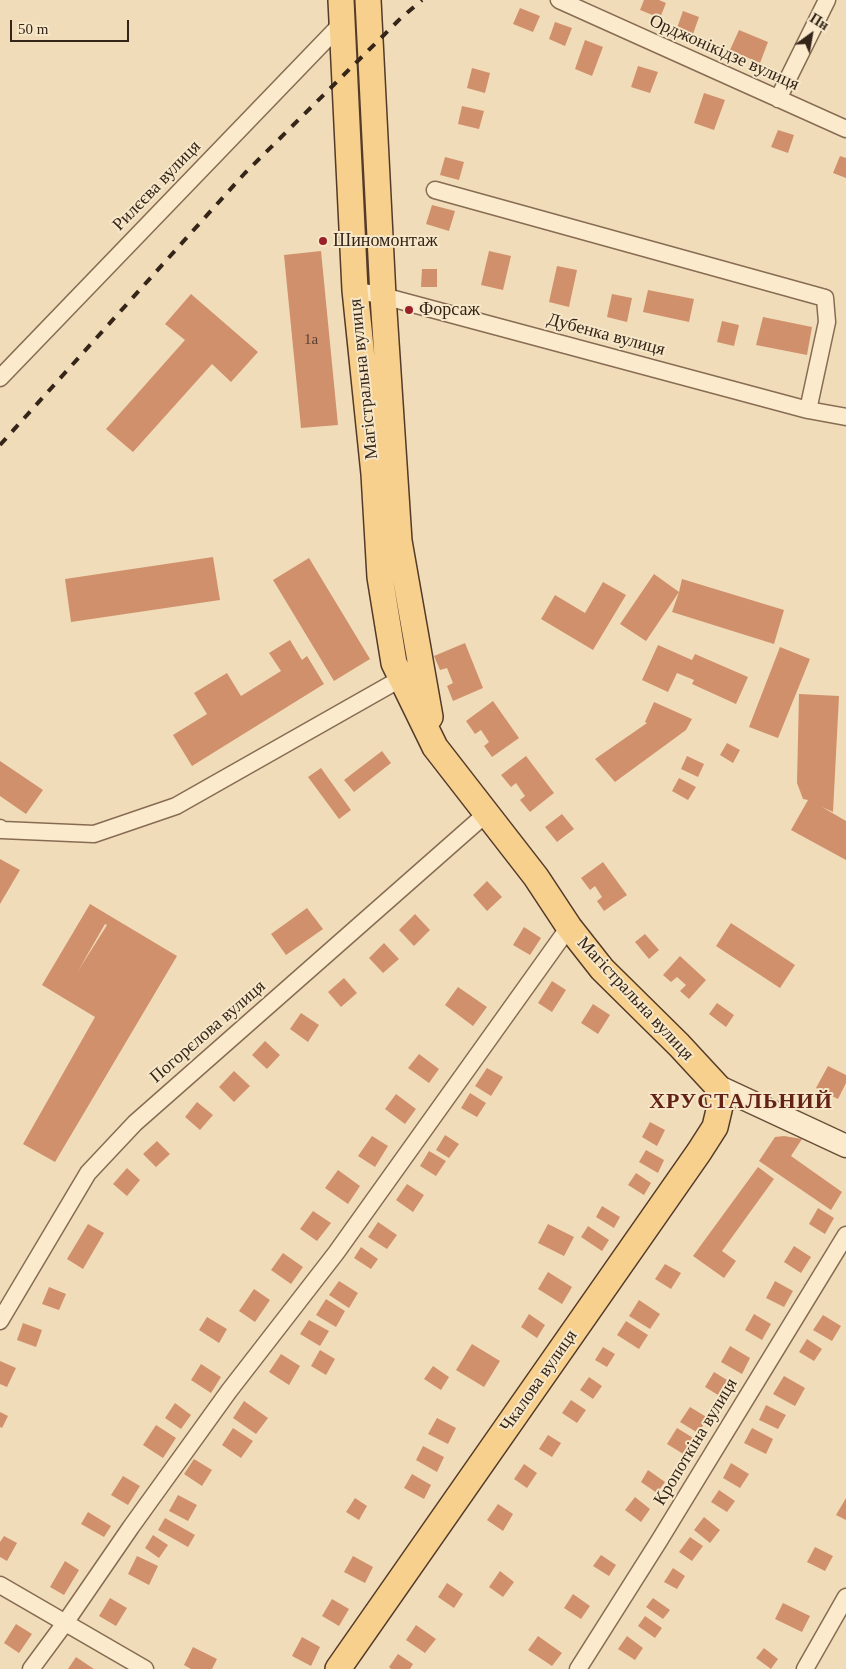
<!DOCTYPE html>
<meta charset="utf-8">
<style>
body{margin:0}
#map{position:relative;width:846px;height:1669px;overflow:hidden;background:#f0dcb9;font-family:Georgia,serif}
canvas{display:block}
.north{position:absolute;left:786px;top:10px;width:50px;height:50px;-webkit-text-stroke:4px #f7e7c9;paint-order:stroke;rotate:32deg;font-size:14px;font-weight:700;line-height:20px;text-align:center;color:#352519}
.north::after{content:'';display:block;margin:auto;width:18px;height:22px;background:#352519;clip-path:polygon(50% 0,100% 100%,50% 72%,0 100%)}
.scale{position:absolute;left:10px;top:20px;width:119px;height:22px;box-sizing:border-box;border:2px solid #352519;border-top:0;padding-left:6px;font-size:15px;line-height:18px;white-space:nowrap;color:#352519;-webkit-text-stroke:4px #f7e7c9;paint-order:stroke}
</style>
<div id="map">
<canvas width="846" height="1669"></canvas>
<div class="north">Пн</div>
<div class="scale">50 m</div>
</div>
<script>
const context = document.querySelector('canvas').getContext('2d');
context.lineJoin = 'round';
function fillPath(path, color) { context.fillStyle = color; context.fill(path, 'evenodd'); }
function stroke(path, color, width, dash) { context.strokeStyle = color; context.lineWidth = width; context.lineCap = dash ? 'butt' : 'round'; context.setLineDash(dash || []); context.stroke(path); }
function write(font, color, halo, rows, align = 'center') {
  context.font = font + ' Georgia,serif'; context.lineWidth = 4; context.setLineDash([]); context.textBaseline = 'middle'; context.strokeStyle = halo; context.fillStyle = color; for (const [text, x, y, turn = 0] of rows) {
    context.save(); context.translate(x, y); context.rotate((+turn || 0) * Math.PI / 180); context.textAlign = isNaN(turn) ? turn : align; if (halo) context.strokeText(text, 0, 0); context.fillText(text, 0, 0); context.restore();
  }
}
const building = new Path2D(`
 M644,0H659L666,3L660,18L640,10Z
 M520,8L540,16L533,32L513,24Z
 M683,11L699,17L693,34L677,28Z
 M555,22L572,28L565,46L549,39Z
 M739,30L768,42L760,63L730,50Z
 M585,40L603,47L592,76L575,69Z
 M638,66L658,72L650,93L631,87Z
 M472,68L490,73L485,93L467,88Z
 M704,93L725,100L714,130L694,123Z
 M462,106L484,111L479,129L458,124Z
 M778,130L794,135L788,153L771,147Z
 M840,156L846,158V178L833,173Z
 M445,157L464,162L459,180L440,175Z
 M432,205L455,211L449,231L426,224Z
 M321,251L338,425L301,428L284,255Z
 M489,251L511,256L503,290L481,285Z
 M557,266L577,270L569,307L549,302Z
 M422,269H437V287H421Z
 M648,290L694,299L689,322L643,312Z
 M191,294L258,352L231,382L212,364L133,452L106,429L185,340L165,324Z
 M612,294L632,298L627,322L607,317Z
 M763,317L812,327L807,355L756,345Z
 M722,321L739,325L734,346L717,342Z
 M213,557L220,600L71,622L65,579Z
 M309,558L370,659L334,681L273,580Z
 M654,574L679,592L682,579L784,610L774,644L672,612L679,592L646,641L620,624Z
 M603,582L626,595L593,650L541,619L555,595L585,613Z
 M290,640L302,660L307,656L324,684L192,766L173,735L207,714L194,693L227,673L241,696L281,671L269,653Z
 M465,643L483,688L453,701L447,686L453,683L447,668L440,670L434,656Z
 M658,645L692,660L695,654L748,677L736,704L692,684L694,680L677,673L668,692L642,680Z
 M780,647L810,659L778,738L749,727Z
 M799,694L839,696L833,812L822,807L846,821V860L791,830L808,800L803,799L797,783Z
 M493,701L519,738L492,757L484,746L489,742L481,730L475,734L466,721Z
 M654,702L692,719L686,730L615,782L595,759L647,723L645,722Z
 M727,743L740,750L733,763L720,755Z
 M382,751L391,763L354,792L344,780Z
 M526,756L554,793L530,812L520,800L525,796L516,783L511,787L501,775Z
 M687,756L704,764L698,777L681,769Z
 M0,761L43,790L26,814L0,796Z
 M321,768L351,810L339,819L308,777Z
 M679,778L696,787L688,800L672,791Z
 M562,814L574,829L557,842L545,827Z
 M0,859L20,870L0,904Z
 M603,862L627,895L604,911L597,901L602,897L595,886L590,890L581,878Z
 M487,881L502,897L487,911L473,895Z
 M90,904L177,956L55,1162L23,1144L95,1017L42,985ZM105,924L107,925L78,971Z
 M307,908L323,929L286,955L271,934Z
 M415,914L430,930L414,946L399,930Z
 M731,923L795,965L780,988L716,946Z
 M524,927L541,938L530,955L513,945Z
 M645,934L659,950L649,959L635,942Z
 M384,943L399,959L383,973L369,958Z
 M680,956L706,980L689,999L680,991L686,985L677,977L671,982L663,975Z
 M344,978L357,993L341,1007L328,992Z
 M552,981L566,990L552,1012L538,1003Z
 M458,987L487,1007L473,1026L445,1005Z
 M717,1003L734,1015L726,1027L709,1014Z
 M593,1004L610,1015L598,1034L581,1023Z
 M301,1013L319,1025L308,1042L290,1029Z
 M265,1041L280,1055L267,1069L252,1055Z
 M419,1054L439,1069L429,1083L408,1068Z
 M828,1066L846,1075V1083L838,1099L816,1088Z
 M487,1068L503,1077L491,1096L475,1086Z
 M234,1071L250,1086L234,1102L219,1087Z
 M470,1093L486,1103L477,1117L461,1108Z
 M396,1094L416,1109L405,1124L385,1109Z
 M197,1102L213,1115L200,1130L185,1117Z
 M650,1122L665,1130L657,1146L642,1137Z
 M445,1135L459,1144L449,1158L436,1150Z
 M372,1136L388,1146L375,1167L358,1156Z
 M784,1136L802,1139L791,1156L842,1192L831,1210L759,1161L775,1137Z
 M157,1141L170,1154L156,1167L143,1154Z
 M646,1150L664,1160L658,1173L639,1162Z
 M429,1151L446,1161L436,1176L420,1166Z
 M758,1167L774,1179L722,1251L736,1261L724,1278L693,1256Z
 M127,1168L140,1180L127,1196L113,1184Z
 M338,1170L360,1186L348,1204L325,1188Z
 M636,1173L651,1183L644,1195L628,1185Z
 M407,1184L424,1195L413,1212L396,1200Z
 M602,1206L620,1217L614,1228L596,1217Z
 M818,1208L834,1218L825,1234L809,1224Z
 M313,1211L331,1223L317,1241L300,1229Z
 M378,1222L397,1235L387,1249L368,1237Z
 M88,1224L104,1233L83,1269L67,1259Z
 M548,1224L574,1237L564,1256L538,1243Z
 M588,1226L609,1240L602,1251L581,1237Z
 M794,1246L811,1257L801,1273L784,1262Z
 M361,1247L378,1259L371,1269L354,1258Z
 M283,1253L303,1267L291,1284L271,1270Z
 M665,1264L681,1273L671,1289L655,1279Z
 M548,1272L572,1287L562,1304L538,1289Z
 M339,1281L358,1293L349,1308L329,1295Z
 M775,1281L793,1291L784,1307L766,1298Z
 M49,1287L66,1294L59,1310L42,1304Z
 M254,1289L270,1300L255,1322L239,1311Z
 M326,1299L345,1311L336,1327L316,1315Z
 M639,1300L660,1314L650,1329L629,1316Z
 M529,1314L545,1325L537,1338L521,1327Z
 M754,1314L771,1324L762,1340L745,1330Z
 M823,1315L841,1326L832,1341L813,1330Z
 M207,1317L227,1329L219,1343L199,1330Z
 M309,1320L329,1331L320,1346L300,1334Z
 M626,1321L648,1335L639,1349L617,1335Z
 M23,1323L42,1330L36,1347L17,1340Z
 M807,1339L822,1349L814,1361L799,1352Z
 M472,1344L500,1361L484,1387L456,1370Z
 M730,1346L750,1358L742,1374L721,1362Z
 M603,1347L615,1354L607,1367L595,1360Z
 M320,1350L335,1359L326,1375L311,1366Z
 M281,1354L300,1366L289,1385L269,1372Z
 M0,1361L16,1368L7,1387L0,1384Z
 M201,1364L221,1377L211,1393L191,1380Z
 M433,1366L449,1377L441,1390L424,1379Z
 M714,1372L732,1383L723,1398L705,1387Z
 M784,1376L805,1388L795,1406L773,1394Z
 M589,1377L602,1386L593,1399L580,1390Z
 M571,1400L586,1410L577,1423L562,1413Z
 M244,1401L268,1418L256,1434L233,1418Z
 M175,1403L191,1415L181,1429L165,1418Z
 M766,1405L786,1415L778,1429L759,1420Z
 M690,1407L708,1418L698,1433L680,1422Z
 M0,1412L8,1416L2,1428L0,1427Z
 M437,1418L456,1428L448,1444L428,1434Z
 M156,1425L176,1438L163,1458L143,1445Z
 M233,1428L253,1441L241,1458L222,1445Z
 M677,1428L695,1439L685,1455L667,1444Z
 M752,1428L773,1439L766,1454L744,1443Z
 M548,1435L561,1443L552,1457L539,1449Z
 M423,1446L444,1457L437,1472L416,1460Z
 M194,1459L212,1470L202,1486L184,1474Z
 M731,1463L749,1474L740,1488L723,1478Z
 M524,1464L537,1473L527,1488L514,1479Z
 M648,1470L665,1482L657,1493L641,1482Z
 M412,1474L431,1485L424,1499L404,1488Z
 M123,1476L140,1486L128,1505L111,1495Z
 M719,1490L735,1501L727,1512L711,1502Z
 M178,1495L197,1505L188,1521L169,1511Z
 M635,1497L650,1509L641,1522L625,1510Z
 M355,1498L367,1506L359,1520L346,1512Z
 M846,1498V1520L836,1515Z
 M498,1504L513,1514L503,1531L487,1520Z
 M88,1512L111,1526L104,1537L81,1524Z
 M704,1517L720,1530L710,1543L694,1530Z
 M165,1518L195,1535L188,1547L158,1530Z
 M153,1535L168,1545L159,1558L145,1548Z
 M4,1536L17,1543L7,1561L0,1557V1542Z
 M690,1537L703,1546L692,1561L679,1552Z
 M815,1547L833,1556L825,1571L807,1562Z
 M601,1555L616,1565L609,1576L593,1566Z
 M137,1556L158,1566L149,1585L128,1574Z
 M353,1556L373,1567L365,1583L344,1572Z
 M65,1561L79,1570L64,1595L50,1587Z
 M673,1568L685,1576L677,1589L664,1582Z
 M500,1571L514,1582L503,1597L489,1587Z
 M447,1583L463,1594L454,1608L438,1597Z
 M573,1594L590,1606L581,1619L564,1608Z
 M110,1598L127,1608L116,1626L99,1616Z
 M653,1598L670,1610L663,1619L646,1607Z
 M332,1599L349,1609L339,1626L322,1616Z
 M783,1603L810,1616L802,1632L775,1619Z
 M645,1616L662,1628L655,1638L638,1626Z
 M16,1624L32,1634L19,1653L4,1643Z
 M416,1625L436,1639L425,1653L406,1640Z
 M538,1636L562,1653L552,1666L528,1650Z
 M627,1636L643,1648L635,1660L618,1649Z
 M302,1637L320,1647L311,1666L292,1656Z
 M193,1647L217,1659L212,1669H191L184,1665Z
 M764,1648L778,1659L771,1669L756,1658Z
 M398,1654L413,1664L410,1669H391L389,1667Z
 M76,1657L94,1669H68Z`);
const street = new Path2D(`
 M559,0L846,129
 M778,99L827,0
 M435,190L825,298L827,322L808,410
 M355,290L383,296L808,410L846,417
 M0,378L343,22
 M0,828L2,830L94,834L176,806L402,678
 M0,1321L88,1173L135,1123L487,813
 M0,1585L145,1669
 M31,1669L65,1623L131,1527L229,1391L336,1253L569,927
 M578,1669L659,1541L846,1235
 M805,1669L846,1597`);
const secondary = new Path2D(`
 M717,1086L846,1146`);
const primary = new Path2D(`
 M368,0L383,296L399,541L430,717
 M338,1669L699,1152L715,1127L720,1106L717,1086L679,1045L602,969L569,927L536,877L435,747L394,663L380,577L374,474L355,290L341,0`);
const rail = new Path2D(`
 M0,445L245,173L401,18L422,0`);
const markers = [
 [323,241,5,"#992028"],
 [409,310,5,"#992028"]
];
const numberNames = [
 ["1а",311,340]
];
const streetNames = [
 ["Орджонікідзе вулиця",724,53,24],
 ["Рилєєва вулиця",157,186,-46],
 ["Дубенка вулиця",606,335,15],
 ["Магістральна вулиця",364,379,-96],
 ["Магістральна вулиця",635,999,47],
 ["Погорєлова вулиця",208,1032,-41],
 ["Чкалова вулиця",539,1381,-55],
 ["Кропоткіна вулиця",696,1442,-59]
];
const poiNames = [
 ["Шиномонтаж",333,241],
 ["Форсаж",419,310]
];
const districtNames = [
 ["ХРУСТАЛЬНИЙ",741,1102]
];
fillPath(building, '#d1906c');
stroke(street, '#876c53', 19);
stroke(secondary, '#684d37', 25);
stroke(primary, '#543a28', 28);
stroke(street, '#fbeacc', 16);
stroke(secondary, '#fbeacc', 22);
stroke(primary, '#f7d08d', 25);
stroke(rail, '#352519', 4, [9, 9]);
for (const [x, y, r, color] of markers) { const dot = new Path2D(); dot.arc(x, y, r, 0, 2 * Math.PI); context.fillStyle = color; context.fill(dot); stroke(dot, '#f7e7c9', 2); }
write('15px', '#5c402e', null, numberNames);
write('18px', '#352519', '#f7e7c9', streetNames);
write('18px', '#352519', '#f7e7c9', poiNames, 'left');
context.letterSpacing = '1px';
write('bold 22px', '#642216', '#f7e7c9', districtNames);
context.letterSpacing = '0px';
</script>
